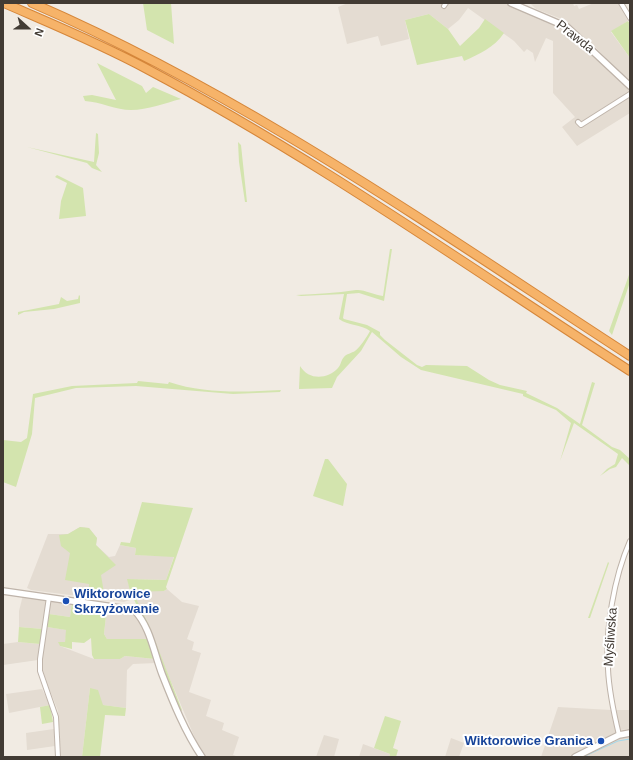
<!DOCTYPE html>
<meta charset="utf-8">
<style>
body{margin:0}
#map{position:relative;width:633px;height:760px;overflow:hidden;background:#f1ebe3;font-family:Helvetica,sans-serif}
canvas{display:block}
.frame{position:absolute;inset:0;border:4px solid #423b34;pointer-events:none}
.north{position:absolute;left:8px;top:8px;width:40px;height:40px;-webkit-text-stroke:3px #fff;paint-order:stroke;rotate:111deg;font-size:11px;font-weight:700;line-height:16px;text-align:center;color:#423b34}
.north::after{content:'';display:block;margin:auto;width:14px;height:18px;background:#423b34;clip-path:polygon(50% 0,100% 100%,50% 72%,0 100%)}
</style>
<div id="map">
<canvas width="633" height="760"></canvas>
<div class="frame"></div>
<div class="north">N</div>
</div>
<script>
const context = document.querySelector('canvas').getContext('2d');
context.lineJoin = 'round';
function fillPath(path, color) { context.fillStyle = color; context.fill(path, 'evenodd'); }
function stroke(path, color, width, dash) { context.strokeStyle = color; context.lineWidth = width; context.lineCap = dash ? 'butt' : 'round'; context.setLineDash(dash || []); context.stroke(path); }
function write(font, color, halo, rows, align = 'center') {
  context.font = font + ' Helvetica,sans-serif'; context.lineWidth = 4; context.setLineDash([]); context.textBaseline = 'middle'; context.strokeStyle = halo; context.fillStyle = color; for (const [text, x, y, turn = 0] of rows) {
    context.save(); context.translate(x, y); context.rotate((+turn || 0) * Math.PI / 180); context.textAlign = isNaN(turn) ? turn : align; if (halo) context.strokeText(text, 0, 0); context.fillText(text, 0, 0); context.restore();
  }
}
const residential = new Path2D(`
 M348,3H442V9L447,8L449,3H505L552,23L565,31L587,48L630,90V113L577,146L562,127L575,117L553,93V41L546,38L535,62L533,53L527,49L524,52L514,41L468,8L459,20L448,29L429,14L405,20L409,39L381,46L378,36L347,44L338,7Z
 M530,3H573L574,6L577,5L579,9L594,3H618L628,21L611,32L630,58V83L594,46L559,18L536,9Z
 M80,527L89,528L97,538L96,545L109,557L115,556L120,545L136,548L135,555L174,556L166,580L128,579L130,591H164L167,589L182,602L199,606L187,639L194,642L192,650L201,653L189,692L211,700L206,716L224,723L222,730L239,737L233,755L239,757H207L197,743L159,653L149,625L135,598L124,602L31,590L27,588L48,534H68Z
 M23,595L47,599L43,629L19,627V611Z
 M51,600L72,602L70,617L49,614Z
 M107,607L130,610L137,615L148,639H107L104,634Z
 M47,627L67,630L65,642L60,646L94,659H120L125,656L155,659L156,663L133,664L127,670L126,708L102,705L90,688L82,757H61L58,711L43,673L42,658Z
 M18,642L40,644L38,660L3,665V644Z
 M42,689L50,705L9,713L6,694Z
 M558,707L611,710L617,733L569,757H541Z
 M616,710H630V729L620,730Z
 M54,729L55,746L27,750L26,733Z
 M324,735L339,739L334,757H316Z
 M630,736V757H582L623,737Z
 M451,738L464,743L459,757H445Z
 M363,744L390,754L389,757H359Z`);
const green = new Path2D(`
 M143,3H171L174,44L147,30Z
 M429,14L448,29L460,46L479,28L485,19L504,33C494,48 479,54 464,61L462,56L417,65L405,20Z
 M628,21L630,24V58L611,31Z
 M97,63L142,86L146,93L153,87L181,99C165,103 148,110 131,110C116,110 101,102 85,101L83,96L92,95L116,100Z
 M96,133L98,134L99,153L96,165L102,172L92,168L87,163L27,147L94,162Z
 M238,142L241,145L247,202H245L239,162Z
 M57,175L83,188L86,216L122,212L59,219L61,201L67,183L55,177Z
 M390,249H392L384,301L359,293L347,294L343,318L344,319L367,325L380,332V335L385,340L417,365L422,367L426,365L467,366L489,380L500,385L527,391L526,393L557,408L580,424L592,382L595,383L582,425L612,447L620,450L630,459V466L622,458L616,467L610,469L600,476L607,469L615,464L618,454L574,423L560,461L571,423L556,410L523,396V394L421,370L401,357L372,332L361,351L337,377L332,388L299,389L300,366C309,381 328,379 338,368C341,365 341,360 344,357C346,354 352,353 355,351C361,346 366,338 370,331C361,324 348,326 339,319L344,294L301,296L296,295C317,294 336,293 356,290C363,289 375,295 383,296Z
 M630,272V282L612,335L609,331Z
 M79,295L80,296V303L54,309L24,312L18,315V312L59,304L61,297L67,301L78,299Z
 M138,381L168,384L169,382C205,394 243,392 281,390L280,392L233,394L136,386L76,388L35,398L32,434L16,487L3,482V440L21,442L27,438L33,394L72,386L137,383Z
 M325,459H328L347,484L343,506L313,496Z
 M142,502L193,508L166,587L167,589L164,591L133,592L140,607L137,606L130,591L127,579L166,580L174,557L135,555L136,548L120,545L121,542L130,543Z
 M80,527L89,528L97,538L96,545L116,565L101,575L105,599L89,597V584L65,580L70,553L61,546L59,535L68,534Z
 M608,562L609,563L590,618H588Z
 M72,602L107,607L104,634L107,639H148L155,659L125,656L120,659H94L92,655L91,638L84,643L72,642V649L60,646L58,642H65L66,630L47,627L49,614L70,617Z
 M141,609L149,625L182,710L181,711L163,670L148,626L140,612Z
 M19,627L43,629L40,644L18,642Z
 M90,688L98,690L103,705L126,708L125,716L105,715L100,757H82Z
 M50,705L53,722L42,724L40,707Z
 M385,716L401,721L393,748L398,750L396,757H389L390,754L374,748Z`);
const stream = new Path2D(`
 M583,757L618,741L630,739`);
const minor = new Path2D(`
 M621,3L630,18
 M444,6L446,3
 M578,122L581,125L630,94
 M49,597L40,659V671L56,717L58,757
 M619,735C614,714 609,692 608,669C605,630 614,577 630,541`);
const tertiary = new Path2D(`
 M511,3L567,27L630,86
 M3,591L134,610C150,626 154,653 162,674C173,702 185,732 202,757
 M575,757L619,735L630,733`);
const motorway = new Path2D(`
 M4,3C52,24 101,44 147,69C315,158 470,268 630,371
 M32,3C245,95 436,230 630,356`);
const markers = [
 [66,601,4,"#1a4fb4"],
 [601,741,4,"#1a4fb4"]
];
const streetNames = [
 ["Prawda",575,37,38],
 ["Myśliwska",611,637,-86]
];
const transitNames = [
 ["Wiktorowice",74,594],
 ["Skrzyżowanie",74,609],
 ["Wiktorowice Granica",593,741,"right"]
];
fillPath(residential, '#e4dcd2');
fillPath(green, '#d3e4ae');
stroke(stream, '#a2d8ec', 1);
stroke(minor, '#bfb4aa', 6);
stroke(tertiary, '#bfb4aa', 8);
stroke(motorway, '#d5863a', 10);
stroke(minor, '#fff', 4);
stroke(tertiary, '#fff', 5.5);
stroke(motorway, '#f6b369', 8);
for (const [x, y, r, color] of markers) { const dot = new Path2D(); dot.arc(x, y, r, 0, 2 * Math.PI); context.fillStyle = color; context.fill(dot); stroke(dot, '#fff', 1.5); }
write('13px', '#423b34', '#fff', streetNames);
write('bold 13px', '#164399', '#fff', transitNames, 'left');
</script>
